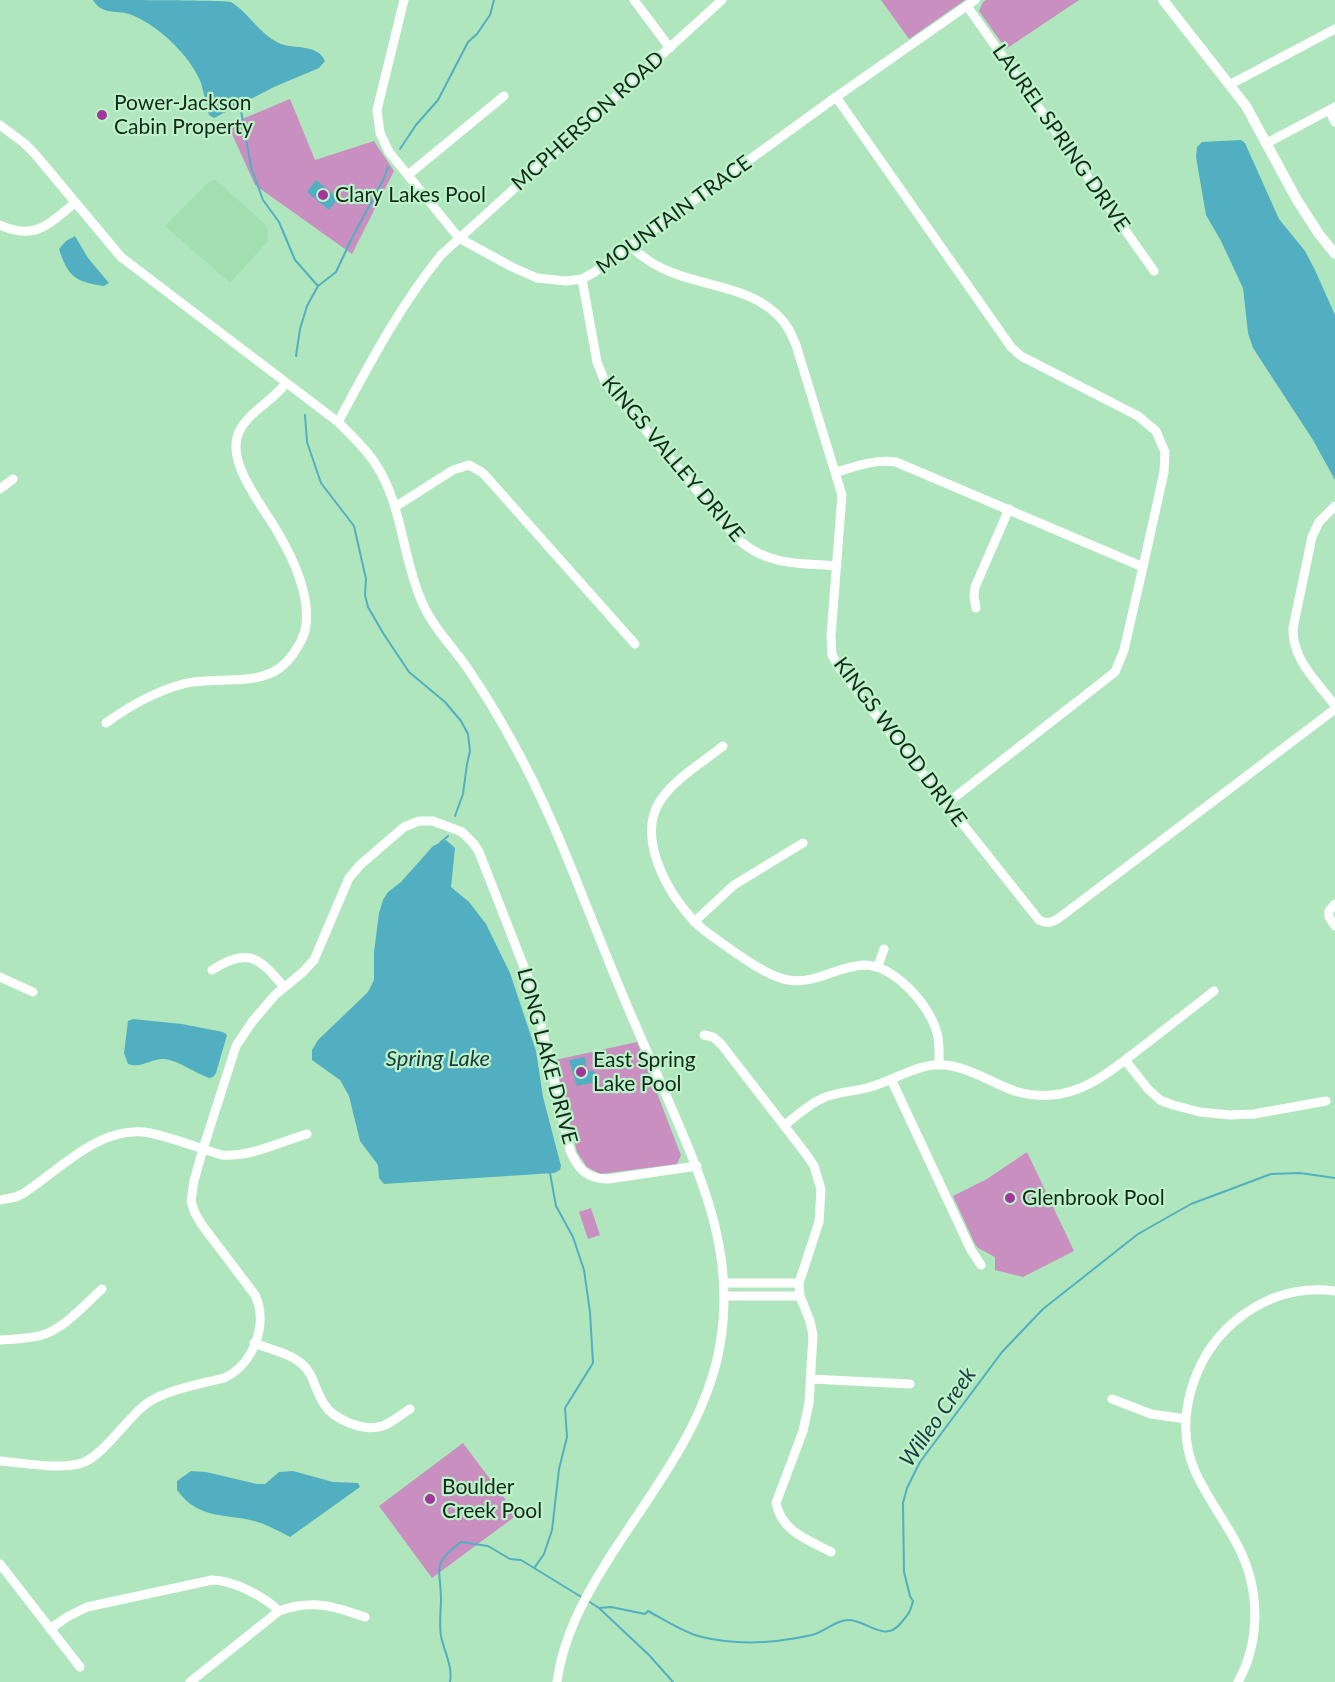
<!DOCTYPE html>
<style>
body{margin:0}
canvas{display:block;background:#b0e6bd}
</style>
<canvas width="1335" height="1682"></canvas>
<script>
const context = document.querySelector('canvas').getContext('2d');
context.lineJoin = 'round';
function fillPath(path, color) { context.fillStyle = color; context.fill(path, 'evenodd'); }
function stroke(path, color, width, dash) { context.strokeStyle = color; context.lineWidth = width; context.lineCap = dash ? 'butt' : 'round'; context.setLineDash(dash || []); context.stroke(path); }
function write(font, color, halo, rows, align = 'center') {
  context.font = font + ' Lato,sans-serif'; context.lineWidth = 4.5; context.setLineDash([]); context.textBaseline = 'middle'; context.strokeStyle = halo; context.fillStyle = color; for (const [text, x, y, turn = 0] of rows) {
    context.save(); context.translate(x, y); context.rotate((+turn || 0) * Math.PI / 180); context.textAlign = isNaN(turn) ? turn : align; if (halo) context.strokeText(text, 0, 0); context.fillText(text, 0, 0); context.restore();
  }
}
const built = new Path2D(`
 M216,180L267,226L268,241L230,283L165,226L210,181Z`);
const green = new Path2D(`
 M881,0H965L909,39Z
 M986,0H1079L1006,49L979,11L983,2Z
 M290,99L315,160L374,141L394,171L352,254L255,185L228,125Z
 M637,1042C653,1080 666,1118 681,1155L677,1164L600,1174L587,1167L577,1152L555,1060Z
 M1027,1152L1074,1251L1023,1277L995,1270V1257L978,1248L975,1244L953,1196L987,1179Z
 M591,1208L600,1235L588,1239L579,1212Z
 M463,1443L517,1515L432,1578L379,1506Z`);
const water = new Path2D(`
 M93,0C111,0 223,0 231,2C249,13 261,36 281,44C295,49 318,44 325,61L319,68L274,87L214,118L209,115C206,104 204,93 201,83C191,56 156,23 129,14C115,10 102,15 93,0Z
 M1241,140L1245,143L1279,219L1305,251L1315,270L1335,315V480L1313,440L1253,348L1248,333L1243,288L1221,241L1206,215L1196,157L1197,147L1202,142Z
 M316,180L338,198L329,210L307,192Z
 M75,236L88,258L109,283L104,286C76,282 68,277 59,249L66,241Z
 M446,840L455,848L451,887L469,902L486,924L510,973L536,1051L543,1097L561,1166L560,1170L554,1173L384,1184L379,1178L378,1165L360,1141L349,1096L340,1080L312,1060V1050L318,1040L368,992L374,980V952L379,913L383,900L388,892L401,882L433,846Z
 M133,1019L182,1024L223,1032L227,1035L216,1073L213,1077L209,1078C195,1073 179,1061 165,1059C151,1058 141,1069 128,1064L124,1053L128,1021Z
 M585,1057L587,1071H594L597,1082L577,1086L569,1060Z
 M191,1471L206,1472L257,1484H265L279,1472L293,1471L333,1482L358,1483L360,1487L290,1537C281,1532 271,1527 261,1523C228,1512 200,1522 177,1490V1481Z`);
const stream = new Path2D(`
 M240,105L251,167L263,200L279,222L295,260L318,286
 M400,149L416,125L438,100L468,42L477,34L490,15L494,0
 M296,356L300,329L307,306L318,286L336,272L351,240L383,180L388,167
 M305,415L307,442L321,483L354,526L366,579L365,595L368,607L383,633L409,672L445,702L461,721L468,734L470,751L467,764L463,794L455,816
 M441,847L440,843L448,836
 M535,1567L544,1554L552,1530L559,1469L567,1437L565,1408L593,1363L590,1312L584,1270L573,1237L556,1206L550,1173
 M588,1601L599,1608L611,1607L645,1614L648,1611C665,1620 684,1633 702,1637C739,1646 776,1643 812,1635C824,1632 837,1619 850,1620C868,1622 885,1642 900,1624C908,1615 910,1613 913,1601L910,1596L904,1572L903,1503L907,1488L920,1462L1002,1352L1043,1309L1138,1234L1191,1204L1271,1174L1300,1173L1335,1178
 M599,1608L649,1655L673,1682
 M450,1682C453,1667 444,1651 441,1636C439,1624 441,1610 441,1598C440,1566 432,1564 461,1542L488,1546L510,1559L521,1560L583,1598`);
const minor = new Path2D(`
 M404,0L377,110L380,133L389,152L459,238L512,267L537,278L566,281L582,279L593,273L836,97L975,0
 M634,0L670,48
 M967,6L1154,271
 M1231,84L1335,29
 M836,97L1011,347L1021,356L1138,416L1156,431L1165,452L1164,472L1143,567L1124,650L1115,672L946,804
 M1329,110L1335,122
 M0,125L24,143L35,154L121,257L338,422C351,435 365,448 375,463C403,505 402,558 422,602C432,626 451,645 466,666C483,691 499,717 513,743C554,816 582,897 614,974C632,1019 653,1064 672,1109C706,1188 735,1257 720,1345C706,1426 651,1492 608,1560C584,1598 563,1637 557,1682
 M1267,143L1335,107
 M408,175L504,96
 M0,225C36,241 48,224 75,203
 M630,246C643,258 656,267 673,273C709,287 756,288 783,321C789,328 792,336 796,345L842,495L831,636L832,655L841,671L1039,920C1047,924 1051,923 1059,918L1335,709
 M582,279L597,362L605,382L740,541C769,566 801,563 837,566
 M338,422C370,363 399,307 441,255L722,0
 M837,472C857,466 875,459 896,462L1143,567
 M0,489L13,479
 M1335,506L1319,522L1312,537L1293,628C1292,660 1318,682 1335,706
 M395,507L453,470L469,465L483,473L635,644
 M976,608L974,597L975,587L1009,509
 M106,723C128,707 157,691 183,684C220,674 268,692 293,654C299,645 305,636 306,625C310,593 293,558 277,531C263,506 225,462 239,432C248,412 273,401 286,383
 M723,746C702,763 674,779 660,801C634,841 674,906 705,931C725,945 764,976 788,980C815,985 837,966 864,965C894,965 930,1005 937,1033C940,1043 939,1054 939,1065
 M1335,904L1329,911V917L1335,926
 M694,922L734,885L803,843
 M878,966L884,949
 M212,970C248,947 259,957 284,987
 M0,977L33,992
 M704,1035L713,1037L721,1044L806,1154L814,1166L821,1189L819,1222L799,1283L800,1296L810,1321L813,1335L809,1403L803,1431L776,1503C782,1532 807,1539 831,1552
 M1125,1060L1148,1089L1160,1100L1173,1105L1200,1112L1230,1115L1254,1114L1326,1101
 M891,1079L971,1250L981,1265
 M785,1125C796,1116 808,1105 821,1099C837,1091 854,1092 870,1087C899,1079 920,1060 952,1066C994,1075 1010,1102 1060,1094C1094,1088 1119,1064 1146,1044C1168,1027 1191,1009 1214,991
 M0,1200L16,1197L24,1193C62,1168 101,1124 150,1133C174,1138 198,1148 222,1155C251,1157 280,1142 307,1134
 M725,1283H799
 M725,1296H800
 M0,1340C14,1339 29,1339 42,1335C65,1328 84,1305 102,1289
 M254,1343C269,1349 289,1353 302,1364C314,1374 315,1391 324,1404C334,1420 364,1432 382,1426C392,1423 401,1414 410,1409
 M811,1379L910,1384
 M1112,1399L1151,1414L1186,1419
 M0,1461C24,1463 60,1470 82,1463C104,1455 126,1419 146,1404C165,1390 201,1384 224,1378C253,1365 269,1324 255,1295L202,1225L195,1213L191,1201L194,1181L203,1149L236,1046L252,1022L275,995L303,972L314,960L349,878L360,865L404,827L419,821H433L462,832L474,844L479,852L533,990L570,1150C577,1168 587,1179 608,1179L697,1166
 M0,1564L80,1667
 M50,1629L67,1617L87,1607L212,1580C233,1580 265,1597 279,1611
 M190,1682L279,1611C313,1599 333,1606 365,1617
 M1238,1682C1261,1640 1260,1589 1238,1546C1225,1521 1207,1498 1195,1471C1173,1421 1193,1357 1234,1322C1264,1297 1297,1286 1335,1291`);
const major = new Path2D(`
 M1163,0L1246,106L1297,200L1319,234L1335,254`);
const markers = [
 [102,115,6,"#a23797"],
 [323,195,6,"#a23797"],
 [581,1072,6,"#a23797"],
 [1010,1198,6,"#a23797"],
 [430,1499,6,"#a23797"]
];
const poiNames = [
 ["Power-Jackson",114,103],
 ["Cabin Property",114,127],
 ["Clary Lakes Pool",335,195],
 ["East Spring",593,1060],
 ["Lake Pool",593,1084],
 ["Glenbrook Pool",1022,1198],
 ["Boulder",442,1487],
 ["Creek Pool",442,1511]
];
const streetNames = [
 ["MCPHERSON ROAD",588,121,-42],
 ["LAUREL SPRING DRIVE",1061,138,55],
 ["MOUNTAIN TRACE",674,215,-36],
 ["KINGS VALLEY DRIVE",673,459,50],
 ["KINGS WOOD DRIVE",900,742,53],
 ["LONG LAKE DRIVE",547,1056,75]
];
const waterNames = [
 ["Spring Lake",438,1059],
 ["Willeo Creek",938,1417,-55]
];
fillPath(built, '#a1deb0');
fillPath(green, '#c88fc0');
fillPath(water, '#51afc1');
stroke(stream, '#51afc1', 2);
stroke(minor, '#fff', 9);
stroke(major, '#fff', 10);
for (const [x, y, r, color] of markers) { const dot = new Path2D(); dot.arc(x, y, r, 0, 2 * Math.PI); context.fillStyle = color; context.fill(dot); stroke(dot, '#bdf3ca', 2); }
write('21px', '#14291a', '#bdf3ca', poiNames, 'left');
write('21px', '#14291a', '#bdf3ca', streetNames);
write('italic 22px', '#1d3a40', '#bdf3ca', waterNames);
</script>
